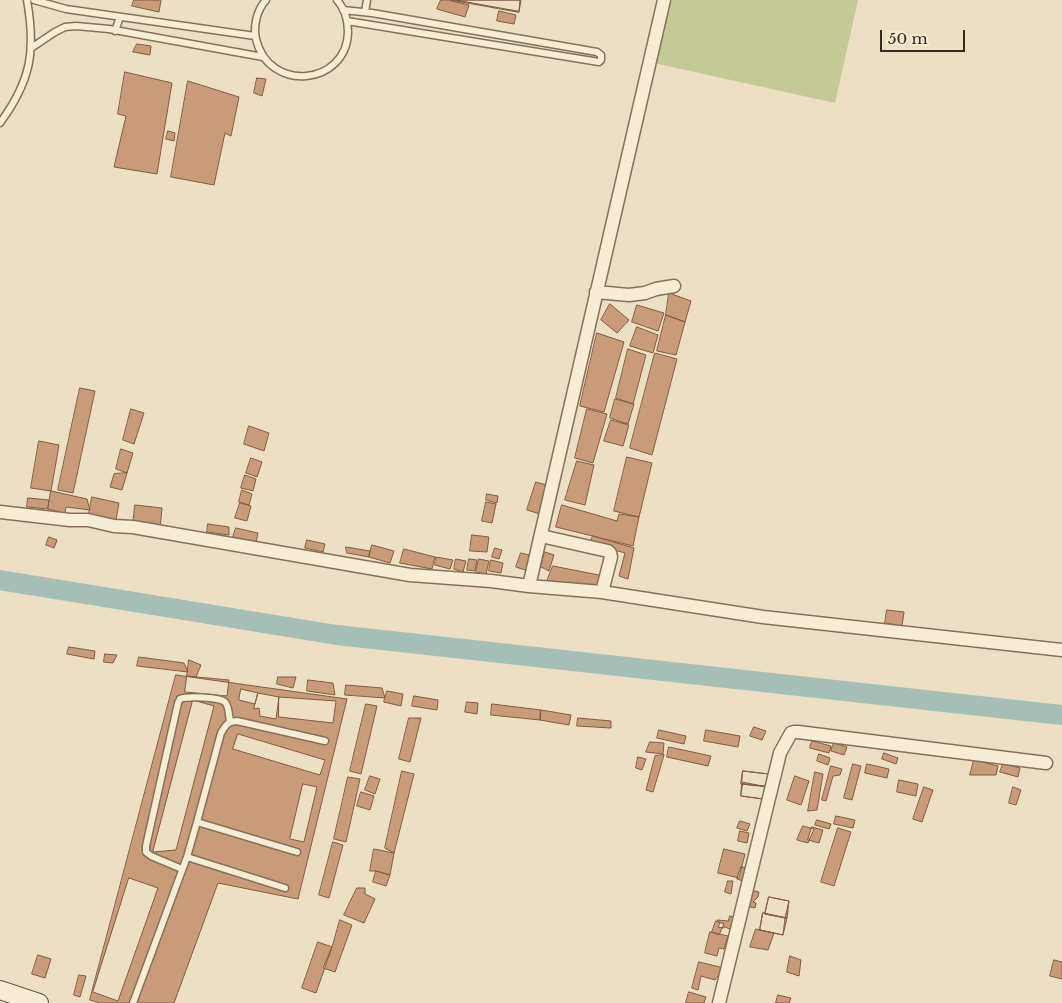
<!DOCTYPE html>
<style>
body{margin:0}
#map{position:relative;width:1062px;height:1003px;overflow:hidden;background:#ecdfc3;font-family:"Libre Baskerville",serif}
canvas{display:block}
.scale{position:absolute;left:880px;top:30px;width:85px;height:22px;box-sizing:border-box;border:2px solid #35291e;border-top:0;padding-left:6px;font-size:15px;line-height:18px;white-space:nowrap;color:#35291e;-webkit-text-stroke:4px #f4ead2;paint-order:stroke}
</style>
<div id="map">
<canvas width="1062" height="1003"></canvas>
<div class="scale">50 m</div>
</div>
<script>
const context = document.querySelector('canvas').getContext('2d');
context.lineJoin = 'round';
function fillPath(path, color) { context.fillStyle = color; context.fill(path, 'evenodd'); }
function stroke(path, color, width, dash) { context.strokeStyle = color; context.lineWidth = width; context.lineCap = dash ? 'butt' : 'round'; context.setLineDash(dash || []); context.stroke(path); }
const green = new Path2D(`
 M672,0H858L835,103L654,63Z`);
const river = new Path2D(`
 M0,580L337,635L1062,715`);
const building = new Path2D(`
 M134,0H161L159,12L132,6Z
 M441,0H448L469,5L465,17L437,9Z
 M451,0H521L519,12Z
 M456,0H520L519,11Z
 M499,11L516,15L514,24L497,21Z
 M137,44L151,46L150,55L133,52Z
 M125,72L172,83L157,174L114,167L126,116L118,114Z
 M257,78L266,79L262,96L254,93Z
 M188,81L239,97L231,136L225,133L214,185L171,177Z
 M168,131L175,133L174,141L166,139Z
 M669,293L691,301L685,322L666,315Z
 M610,304L629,320L617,333L601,320Z
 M637,305L664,313L658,331L632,322Z
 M666,315L685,322L676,355L657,351Z
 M637,327L658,335L653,353L630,346Z
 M597,333L624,342L604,412L580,406Z
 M628,349L646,355L633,404L616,398Z
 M655,353L677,359L652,455L630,448Z
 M80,388L95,391L73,493L58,490Z
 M615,399L634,404L628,424L610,418Z
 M131,409L144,413L134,444L123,440Z
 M587,409L607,414L593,463L575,458Z
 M611,420L629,425L623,446L604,441Z
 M249,426L269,433L264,451L244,444Z
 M39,441L59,445L51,491L31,488Z
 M121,449L133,453L127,473L116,469Z
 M627,457L652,463L639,517L614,511Z
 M251,458L262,462L257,477L246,473Z
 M577,461L594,465L585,505L565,500Z
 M127,473L122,490L110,487L114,474Z
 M245,475L256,479L253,491L241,488Z
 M536,482L550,486L543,515L527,510Z
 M242,490L252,494L249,505L239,502Z
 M51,491L87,499L90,510L66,507L65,513L48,509Z
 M487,494L498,496L497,503L486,500Z
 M92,497L119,503L115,525L88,519Z
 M28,498L49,500L48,509L27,507Z
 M486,502L496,504L492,523L482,521Z
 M240,503L251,506L247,521L235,518Z
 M135,505L162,508L160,529L133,526Z
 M562,505L617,521L619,514L639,517L633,546L556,527Z
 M208,524L229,527V535L207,532Z
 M236,528L258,533L256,543L233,537Z
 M472,535L489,537L487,552L470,551Z
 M593,536L634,548L628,579L619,576L625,553L590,543Z
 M49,537L57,540L54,548L46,545Z
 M307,540L325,544L323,552L305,548Z
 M372,545L394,551L390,563L369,557Z
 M346,547L370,551L369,557L347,553Z
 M495,548L502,550L499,559L492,557Z
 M404,549L435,557L432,569L400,563Z
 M545,552L554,555L549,571L541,567Z
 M521,553L533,556L528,571L516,567Z
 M436,557L453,560L450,569L435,565Z
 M456,559L466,561L463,572L454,569Z
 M469,559L477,560L475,571L467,570Z
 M479,559L489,561L486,574L476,572Z
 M491,560L503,563L501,573L489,571Z
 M553,566L604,576L601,590L547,581Z
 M887,610L904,612L902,626L885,623Z
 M69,647L95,651L94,659L67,654Z
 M105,654L117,655L113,663L104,662Z
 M139,657L184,663L188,672L137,666Z
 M189,660L201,665L196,677L187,676Z
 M176,675L347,699L298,899L218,883L174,1003H100L90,1000Z
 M187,676L229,680L227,696L185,692Z
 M278,677H296L293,688L277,684Z
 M308,680L333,683L335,695L307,691Z
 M346,685L382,688L385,698L345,695Z
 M241,689L258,693L255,704L239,700Z
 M387,691L403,694L401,706L384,702Z
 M258,693L279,697L276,719L260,716L259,708L254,709Z
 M414,696L438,700L437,710L412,706Z
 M279,697L336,701L333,723L279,717Z
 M193,700L214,706L176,850L153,852Z
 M467,702L478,703L477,714L465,712Z
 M366,704L377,706L361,774L350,771Z
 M492,704L541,710L540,720L491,715Z
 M541,710L571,715L569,725L540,720Z
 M409,718H421L410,762L399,759Z
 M578,718L611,721V728L577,726Z
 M754,727L766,731L762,740L750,736Z
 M659,730L686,736L684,744L657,738Z
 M706,730L740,736L738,747L704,741Z
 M238,734L325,760L320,775L233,749Z
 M812,741L831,746L829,753L810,748Z
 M650,742L664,743L663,754L646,752Z
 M834,743L847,747L844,755L831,751Z
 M669,747L711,756L708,766L667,757Z
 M884,753L898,758L896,764L882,759Z
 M819,754L830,758L828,765L817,761Z
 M664,755L653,792L646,790L655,756Z
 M638,757L646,759L642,770L636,768Z
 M974,760L998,766L996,775H970Z
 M853,764L861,766L852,800L844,798Z
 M867,764L889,769L887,778L865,773Z
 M1003,764L1020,768L1018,777L1000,772Z
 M831,766L842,769L840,775L833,776L826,801L822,800Z
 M402,771L414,774L394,853L385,848Z
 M743,771L769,774L767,787L741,784Z
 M743,771L769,774L767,787L742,782Z
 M815,772L823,774L817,810L808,811Z
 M370,776L380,779L375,794L365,790Z
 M795,776L809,781L801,805L787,800Z
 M348,777L360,779L346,842L334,839Z
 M899,780L918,784L916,796L897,792Z
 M303,784L317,787L304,842L290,839Z
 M742,784L765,786L763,799L741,796Z
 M743,784L765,786L763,799L741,796Z
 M924,787L933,790L922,822L913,819Z
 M1013,787L1021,790L1016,805L1009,803Z
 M361,792L374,796L370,810L357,806Z
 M836,816L855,820L853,828L834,824Z
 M817,820L831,824L829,829L815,825Z
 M740,821L750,824L747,831L737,828Z
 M803,826L814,829L808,843L797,840Z
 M812,827L823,830L819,843L808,840Z
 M838,828L851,832L834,886L821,882Z
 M740,831L749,833L747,843L738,841Z
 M333,842L343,845L329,898L319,895Z
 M374,849L394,853L390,875L376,871H370Z
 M724,849L745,854L739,878L718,873Z
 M741,867L747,868L746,882L737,879Z
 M376,871L390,875L386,886L373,882Z
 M129,878L158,888L118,1001L93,992Z
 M728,881H733L731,894L725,892Z
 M357,888H365V894L375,899L364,923L344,915Z
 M751,890L759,892L758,897L753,902L756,903L755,908L746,906Z
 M769,897L789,901L785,918L765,914Z
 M769,897L789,901L787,918L765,914Z
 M763,913L787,918L783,935L760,930Z
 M763,913L785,918L783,935L760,930Z
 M730,916L739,919L732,930L725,927L723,928L718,927L720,923L717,920L728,921Z
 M340,920L352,925L335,972L323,968L332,947Z
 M716,921L724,924L719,935L712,932Z
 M756,929L774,933L768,950L750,947Z
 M710,932L728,936L724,949L719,948L717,956L705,953Z
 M318,942L332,947L316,993L302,988Z
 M38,955L51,959L45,978L32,974Z
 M790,956L801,960L799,976L787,972Z
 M1054,960L1062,962V979L1050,976Z
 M699,962L724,968L715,980L701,976L698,990L692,988Z
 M79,975L86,976L80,997L74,995Z
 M689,992L706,997L704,1003H686Z
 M778,995L791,998L789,1003H776Z`);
const service = new Path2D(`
 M34,0L66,9L255,36
 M266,0C257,10 253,26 256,39C269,94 347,85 348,32C348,20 345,9 337,0
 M343,10L372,13L597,52L601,55V60L599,62L347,21
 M365,12L367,0
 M115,31L120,17
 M31,48L55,32L65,27L76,26L109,29L263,57
 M0,123C31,81 36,51 27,0
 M197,822L297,852
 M187,857L285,888
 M182,869L151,856L146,852V846L178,703L180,699C187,696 219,697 225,702C229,706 229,716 230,722
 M133,1003L187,857L197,822L221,733C226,725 227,722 237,721L325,741`);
const minor = new Path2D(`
 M596,292L629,295L645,293L656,289L674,286
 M0,512L70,520H88L114,526L133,527L410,575L491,581L529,586L602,592L763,617L1062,650
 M541,536L608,551L610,553L611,557L602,592
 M529,586L664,0
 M719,1003L780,753L791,733L794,732H798L1046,763`);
const secondary = new Path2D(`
 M0,990L39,1003`);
fillPath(green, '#c3c997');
stroke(river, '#a5bfb7', 20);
fillPath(building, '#c89b7a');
stroke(building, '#835b41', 1);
stroke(service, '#85715a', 9);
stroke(minor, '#85715a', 15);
stroke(secondary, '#67523e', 20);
stroke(service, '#f7edd5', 6);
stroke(minor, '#f7edd5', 12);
stroke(secondary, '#f7edd5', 18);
</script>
